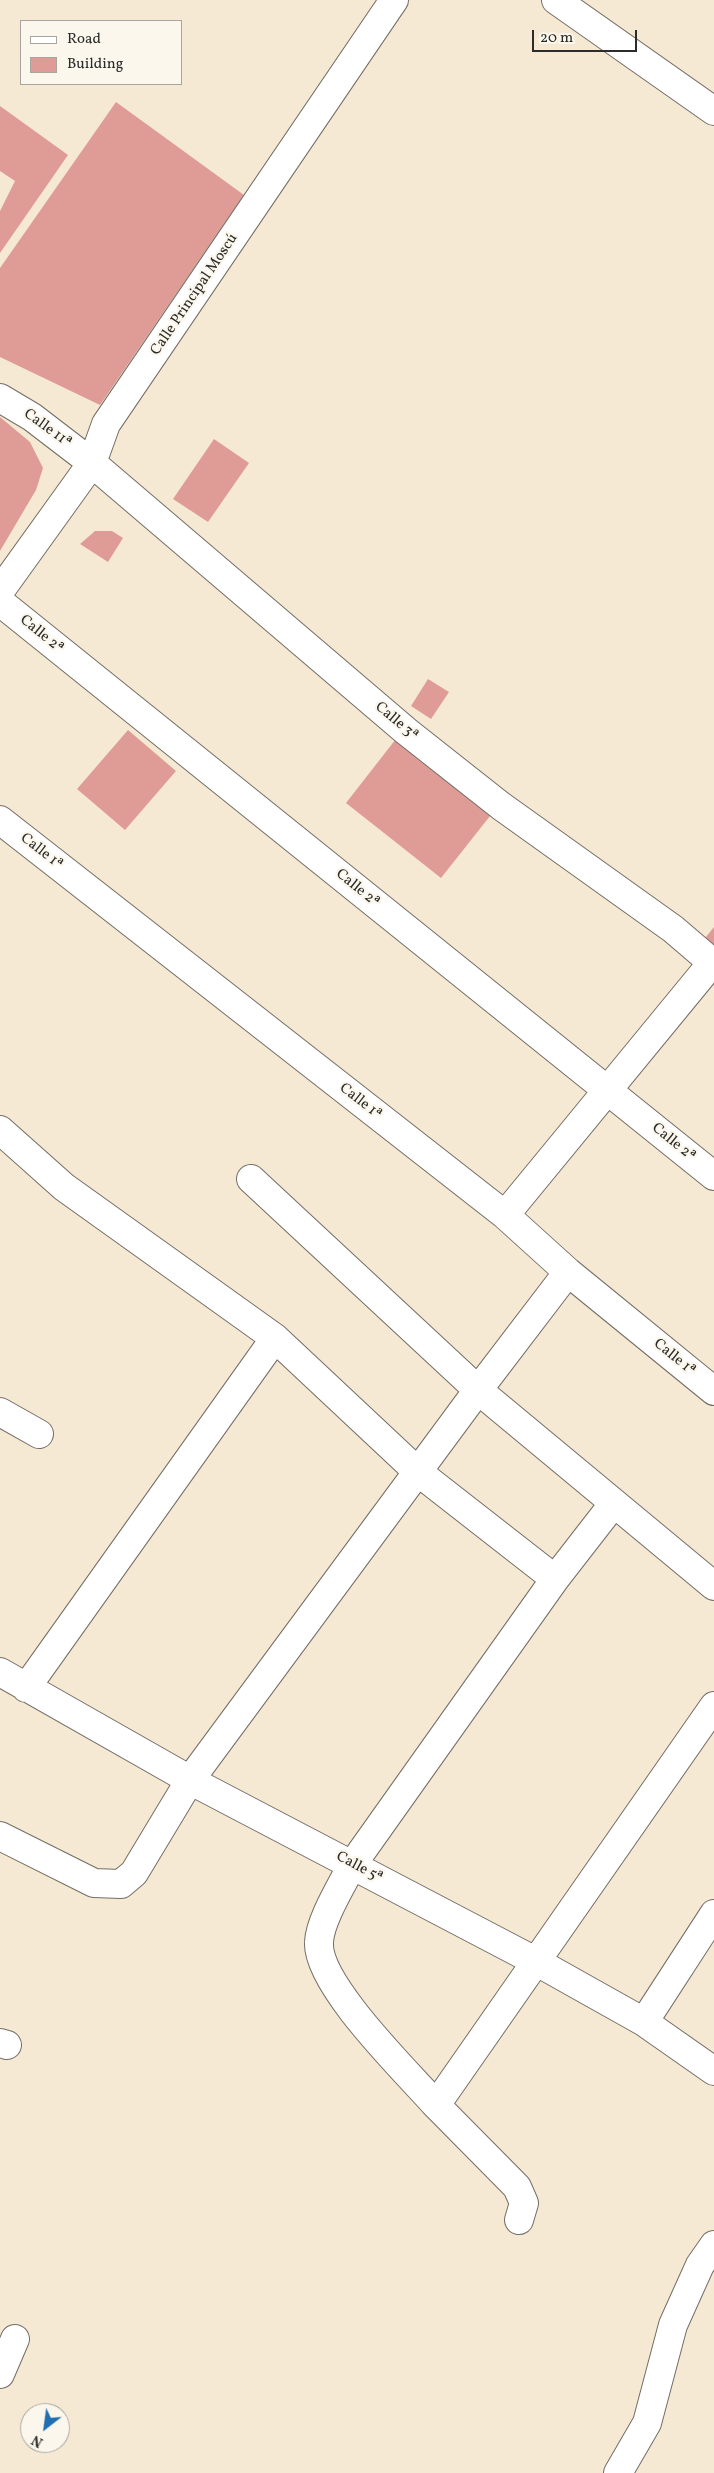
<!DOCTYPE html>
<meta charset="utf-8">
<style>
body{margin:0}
#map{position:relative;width:714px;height:2473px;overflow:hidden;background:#f6e9d4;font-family:Vollkorn,serif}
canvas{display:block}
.legend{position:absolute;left:20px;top:20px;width:162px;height:65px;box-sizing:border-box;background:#fbf7ec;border:1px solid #a8a59f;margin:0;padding:6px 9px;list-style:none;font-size:15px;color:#2b2b2b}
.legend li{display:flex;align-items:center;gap:10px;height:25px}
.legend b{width:25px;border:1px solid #a8a59f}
.north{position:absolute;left:20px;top:2403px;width:50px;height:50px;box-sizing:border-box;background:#fbf7ec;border:1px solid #a8a59f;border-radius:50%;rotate:210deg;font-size:14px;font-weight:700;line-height:20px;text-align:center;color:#2b2b2b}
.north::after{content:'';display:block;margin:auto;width:18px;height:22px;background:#1f6fb2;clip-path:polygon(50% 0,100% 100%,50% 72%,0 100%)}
.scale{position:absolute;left:532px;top:30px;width:105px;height:22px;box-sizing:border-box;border:2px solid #2b2b2b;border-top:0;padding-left:6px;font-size:15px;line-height:18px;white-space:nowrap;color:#2b2b2b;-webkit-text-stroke:4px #fbf7ec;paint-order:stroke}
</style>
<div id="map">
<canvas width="714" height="2473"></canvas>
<ul class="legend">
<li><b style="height:6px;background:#fff"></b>Road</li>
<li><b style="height:14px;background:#df9c97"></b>Building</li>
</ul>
<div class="north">N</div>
<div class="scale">20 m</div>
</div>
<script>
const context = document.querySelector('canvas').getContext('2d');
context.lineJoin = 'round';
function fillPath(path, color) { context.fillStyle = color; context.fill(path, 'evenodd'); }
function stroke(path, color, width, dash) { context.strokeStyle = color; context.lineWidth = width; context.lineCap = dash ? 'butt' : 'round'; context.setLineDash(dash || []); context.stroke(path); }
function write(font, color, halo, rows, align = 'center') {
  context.font = font + ' Vollkorn,serif'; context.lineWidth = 4.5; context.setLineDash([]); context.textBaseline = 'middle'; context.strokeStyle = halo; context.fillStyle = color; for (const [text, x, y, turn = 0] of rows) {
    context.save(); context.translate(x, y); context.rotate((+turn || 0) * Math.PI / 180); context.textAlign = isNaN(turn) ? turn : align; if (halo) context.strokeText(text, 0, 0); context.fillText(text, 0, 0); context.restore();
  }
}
const building = new Path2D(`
 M116,102L244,195L100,405L0,357V268Z
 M0,106L68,155L0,253V211L15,181L0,171Z
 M0,417L30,442L43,468L36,490L0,551Z
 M214,439L249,463L208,522L173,499Z
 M95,531H112L123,538L108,562L80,544Z
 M428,679L449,692L431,719L411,706Z
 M128,730L176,771L125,830L77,789Z
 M399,735L494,811L441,878L346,803Z
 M714,927V953L701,943Z`);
const minor = new Path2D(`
 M556,0L714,111
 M0,398L32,417L92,463L406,731L501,806L673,929L714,964
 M0,591L92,463L106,424L394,0
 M0,602L714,1176
 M0,820L505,1215L568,1272L714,1391
 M0,1130L64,1187L275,1338L418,1472L555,1579
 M251,1179L478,1390L714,1586
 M505,1215L712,963
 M0,1412L39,1434
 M0,1672L199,1785L537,1962L644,2022L714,2071
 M26,1688L275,1338
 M0,1836L94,1883L121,1884L134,1873L190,1780L478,1390L568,1272
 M644,2022L714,1914
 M0,2043L7,2045
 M436,2105C407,2072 316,1984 319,1942C320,1920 342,1885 352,1865L555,1579L614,1503
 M519,2220L524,2203L517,2187L436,2105L714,1706
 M0,2374L15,2339
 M618,2473L647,2423L673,2325L700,2265L714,2245`);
const streetNames = [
 ["Calle Principal Moscú",195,295,-56],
 ["Calle 11ª",47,429,36],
 ["Calle 2ª",41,635,39],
 ["Calle 3ª",396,722,40],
 ["Calle 1ª",41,852,38],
 ["Calle 2ª",357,889,39],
 ["Calle 1ª",360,1102,38],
 ["Calle 2ª",673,1143,39],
 ["Calle 1ª",674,1358,39],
 ["Calle 5ª",359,1868,28]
];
fillPath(building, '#df9c97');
stroke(minor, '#726e66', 30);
stroke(minor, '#fff', 28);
write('15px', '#2b2b2b', '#fbf7ec', streetNames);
</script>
